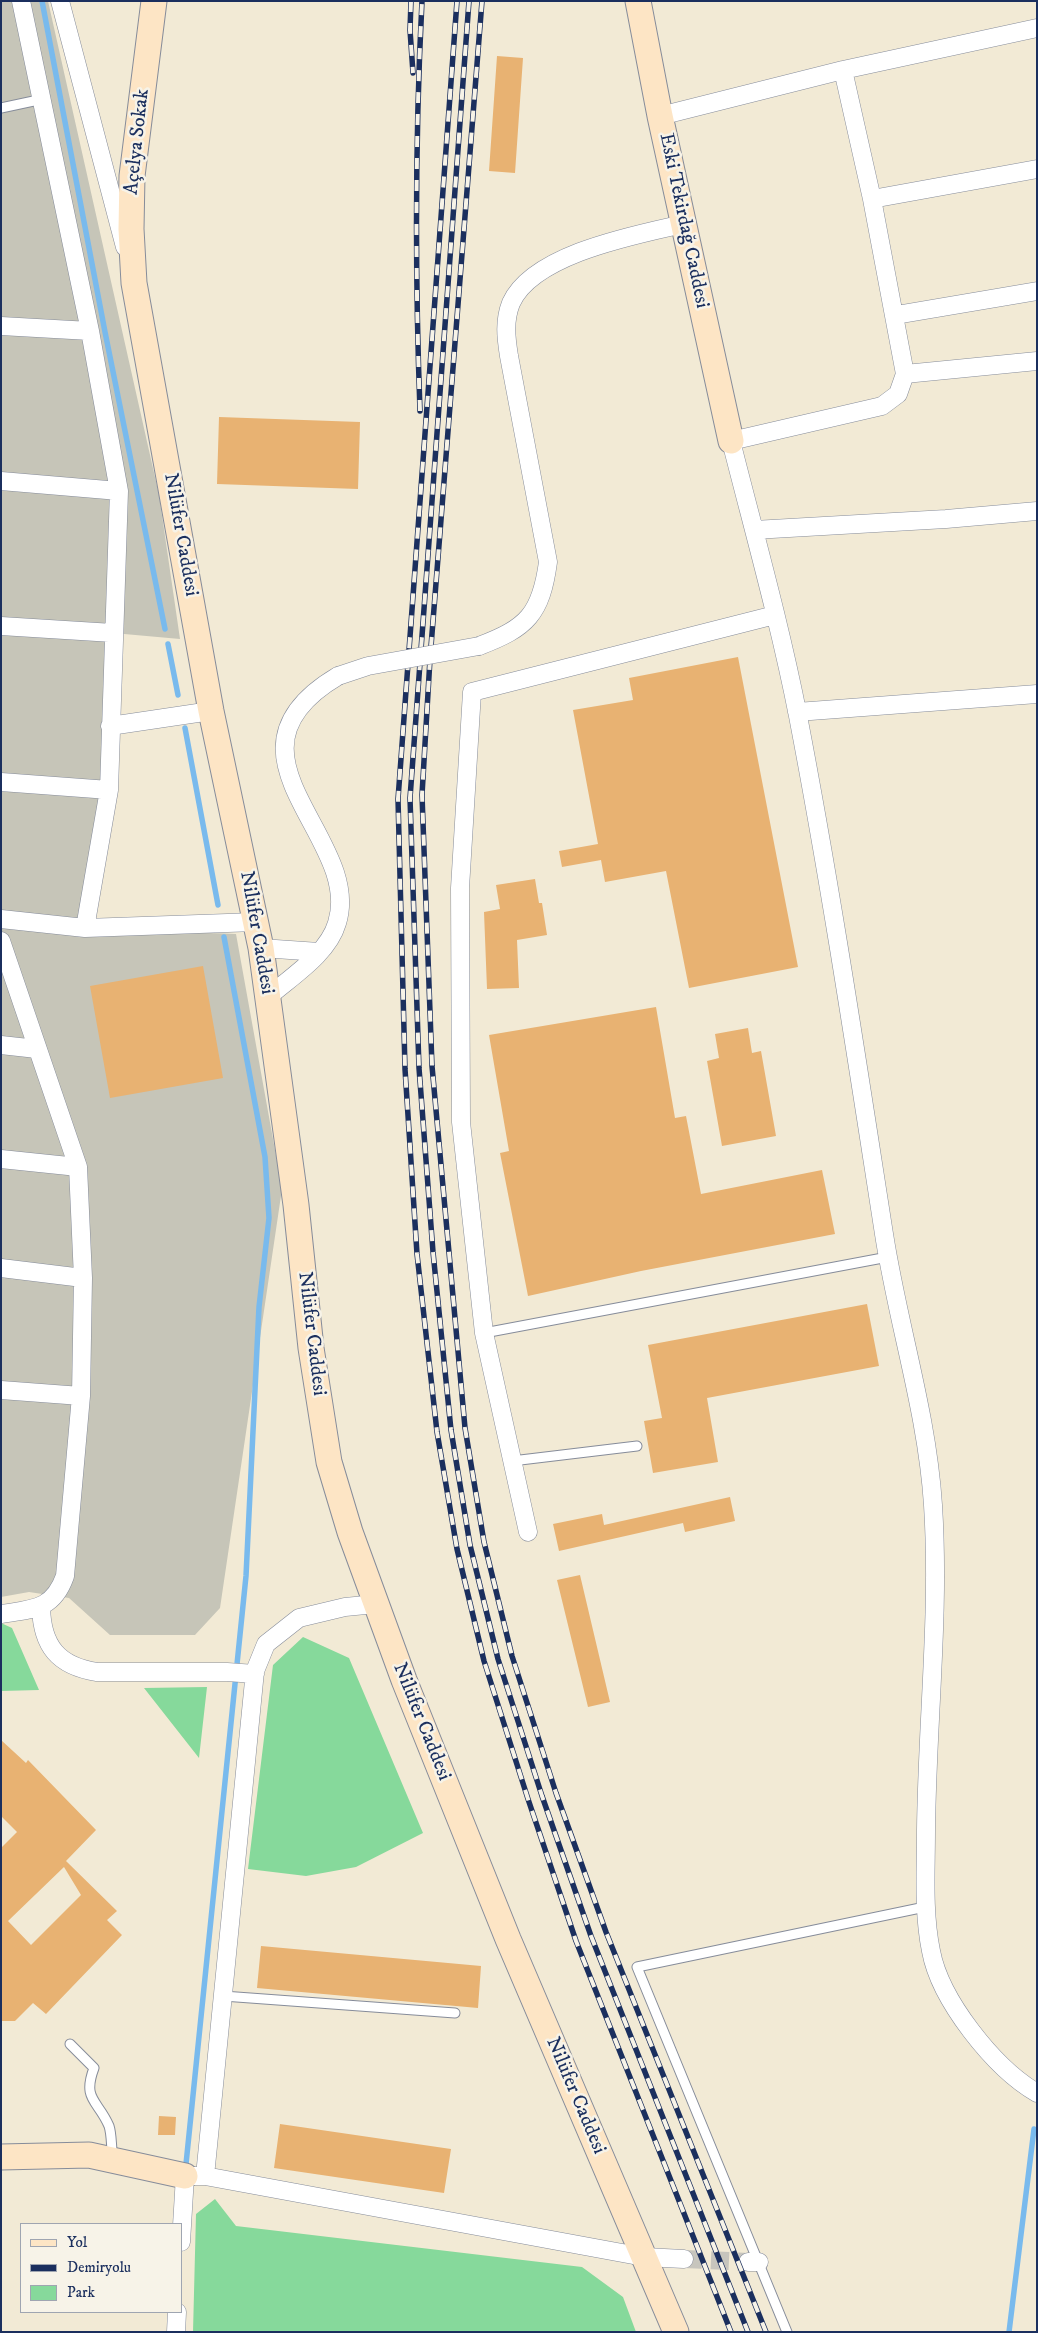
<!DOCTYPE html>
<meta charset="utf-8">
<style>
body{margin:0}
#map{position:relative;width:1038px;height:2333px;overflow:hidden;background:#f2ead5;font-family:"IM FELL DW Pica",serif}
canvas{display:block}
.frame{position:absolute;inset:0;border:2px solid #1b2f5e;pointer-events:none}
.legend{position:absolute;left:20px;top:2223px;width:162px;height:90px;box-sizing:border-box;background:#f7f3e8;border:1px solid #9fa5b1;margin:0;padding:6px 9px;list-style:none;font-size:15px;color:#1b2f5e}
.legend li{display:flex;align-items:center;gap:10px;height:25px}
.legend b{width:25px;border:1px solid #9fa5b1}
</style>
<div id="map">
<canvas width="1038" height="2333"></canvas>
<div class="frame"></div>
<ul class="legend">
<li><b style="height:6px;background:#fde5c5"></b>Yol</li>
<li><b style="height:6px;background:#1b2f5e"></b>Demiryolu</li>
<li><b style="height:14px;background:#86d99b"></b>Park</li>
</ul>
</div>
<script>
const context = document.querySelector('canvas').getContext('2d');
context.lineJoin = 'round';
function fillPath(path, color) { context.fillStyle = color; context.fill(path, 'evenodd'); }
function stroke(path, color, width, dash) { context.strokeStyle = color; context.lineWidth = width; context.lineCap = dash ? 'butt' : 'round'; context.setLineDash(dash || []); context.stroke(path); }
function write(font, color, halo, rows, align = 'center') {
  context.font = font + ' "IM FELL DW Pica",serif'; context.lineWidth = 5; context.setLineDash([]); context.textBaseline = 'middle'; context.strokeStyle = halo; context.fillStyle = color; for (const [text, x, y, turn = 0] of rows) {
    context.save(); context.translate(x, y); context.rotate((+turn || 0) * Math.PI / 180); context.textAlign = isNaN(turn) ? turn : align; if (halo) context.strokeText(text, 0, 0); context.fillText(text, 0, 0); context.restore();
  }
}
const industrial = new Path2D(`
 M1,1H48L159,495L180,639L113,633L109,790L85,928L236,934L282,1189L220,1608L195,1635H110L69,1598L29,1592L1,1597Z`);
const green = new Path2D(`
 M1,1623L12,1628L39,1690L1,1691Z
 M303,1637L349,1658L423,1833L356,1867L306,1876L248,1869L273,1665Z
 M207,1687L199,1758L144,1688Z
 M215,2199L236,2226L582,2267L623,2297L636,2332H193L196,2214Z`);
const stream = new Path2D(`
 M42,1L105,332L165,629
 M168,644L178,695
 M185,728L218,905
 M186,2164L246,1576L259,1307L269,1218L265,1157L224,937
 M1009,2332L1034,2129`);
const building = new Path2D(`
 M497,56L523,58L515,173L489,171Z
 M219,417L360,422L358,489L217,484Z
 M738,657L798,967L689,988L666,871L605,882L601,860L562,867L559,851L598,844L573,710L633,700L629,678Z
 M535,879L539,903H542L547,935L517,940L519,988L487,989L484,912L500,909L496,885Z
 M203,966L223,1078L110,1098L90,986Z
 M656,1007L675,1118L686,1116L701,1194L822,1170L835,1234L641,1271L528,1296L500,1153L509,1151L489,1035Z
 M748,1028L752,1053L761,1051L776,1136L722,1146L707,1061L719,1058L715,1034Z
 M867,1304L879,1366L707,1398L718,1462L653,1473L644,1421L662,1418L648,1345Z
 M730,1497L735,1521L685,1532L683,1523L559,1551L553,1524L602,1514L604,1525Z
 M580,1575L610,1702L588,1707L557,1580Z
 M1,1740L26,1763L28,1760L96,1830L66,1861L117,1911L107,1920L122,1935L46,2014L33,2003L15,2021H1V1848L17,1832L1,1816ZM64,1867L81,1895L31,1945L8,1921Z
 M261,1946L481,1966L478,2008L257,1988Z
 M159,2116L176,2117L175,2135H158Z
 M280,2124L451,2149L444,2193L274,2168Z`);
const streetTunnel = new Path2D(`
 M684,2259L748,2262`);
const lane = new Path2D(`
 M1,108L43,99
 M484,1333L888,1257
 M512,1461L637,1446
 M223,1996L455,2013
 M70,2044L94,2068C82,2100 98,2100 109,2126C112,2135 111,2148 113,2158
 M787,2332L637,1967L925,1907`);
const street = new Path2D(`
 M21,1L90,331L119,491L109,790L85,928
 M60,1L125,247
 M843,70L872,199L905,374L898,394L882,406L731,441C754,532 780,624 798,716C831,888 857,1061 884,1234C898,1325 927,1412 933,1505C940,1613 927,1723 926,1831C926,1871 923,1912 931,1951C940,2000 994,2068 1037,2093
 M660,116L843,70L1037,28
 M872,199L1037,169
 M896,315L1037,291
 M1,326L90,331
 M905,374L1037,361
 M1,481L119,491
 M754,530L946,519L1037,511
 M1,626L113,633
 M479,646C527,628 541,614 548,562L509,356C506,337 504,321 511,303C533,254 635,235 683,224
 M797,712L1037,694
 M110,726L211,711
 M1,782L109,790
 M1,919L85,928L256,922
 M1,941L78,1167L83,1278L81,1396L65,1576C53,1610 33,1609 1,1614
 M261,948L319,952
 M268,997C292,976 328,954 337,923C364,837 206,754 338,676
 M1,1045L37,1049
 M1,1159L78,1167
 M1,1268L83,1278
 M1,1390L81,1396
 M528,1532L484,1333L461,1122L460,888L472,692L775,615
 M41,1607C42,1646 58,1666 97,1672H227L255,1674
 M205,2176L255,1671L266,1644L299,1618L345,1607L376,1604
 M181,2242L185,2176H205L644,2257L684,2259
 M748,2262H759
 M176,2332L177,2312`);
const secondary = new Path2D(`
 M154,1L132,176L131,229L134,283L211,711L261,948L296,1205L311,1348L329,1462L350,1532L404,1680L508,1939L676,2332
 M638,1L660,116L731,441
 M1,2157L89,2155L185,2176`);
const rail = new Path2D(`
 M411,1L410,30L413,73
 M457,1L398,799L405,1069L417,1254L437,1432L457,1549L484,1661L528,1799L576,1941L731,2332
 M469,1L410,798L419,1068L433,1252L451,1430L470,1545L498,1659L542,1796L591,1936L748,2332
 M482,1L430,659L422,795L432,1066L465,1428L484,1542L512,1656L556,1793L606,1932L766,2332
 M420,411C415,274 415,138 422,1`);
const streetBridge = new Path2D(`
 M338,676L368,666L479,646`);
const streetNames = [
 ["Açelya Sokak",138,142,-84],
 ["Eski Tekirdağ Caddesi",683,221,78],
 ["Nilüfer Caddesi",180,535,80],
 ["Nilüfer Caddesi",256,933,80],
 ["Nilüfer Caddesi",311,1334,83],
 ["Nilüfer Caddesi",421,1722,68],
 ["Nilüfer Caddesi",575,2096,67]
];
fillPath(industrial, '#c6c5b8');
fillPath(green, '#86d99b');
stroke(stream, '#79baed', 5.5);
fillPath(building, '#e8b272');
stroke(streetTunnel, '#c7c5bd', 18, [18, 9]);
stroke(lane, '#868c9a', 11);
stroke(street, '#868c9a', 19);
stroke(secondary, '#868c9a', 27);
stroke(lane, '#fff', 9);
stroke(street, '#fff', 18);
stroke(secondary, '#fde5c5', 25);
stroke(rail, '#1b2f5e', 5.5);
stroke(rail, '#f7f3e8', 4, [11]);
stroke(streetBridge, '#868c9a', 19, []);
stroke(streetBridge, '#fff', 18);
write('20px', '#1b2f5e', '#f7f3e8', streetNames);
</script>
